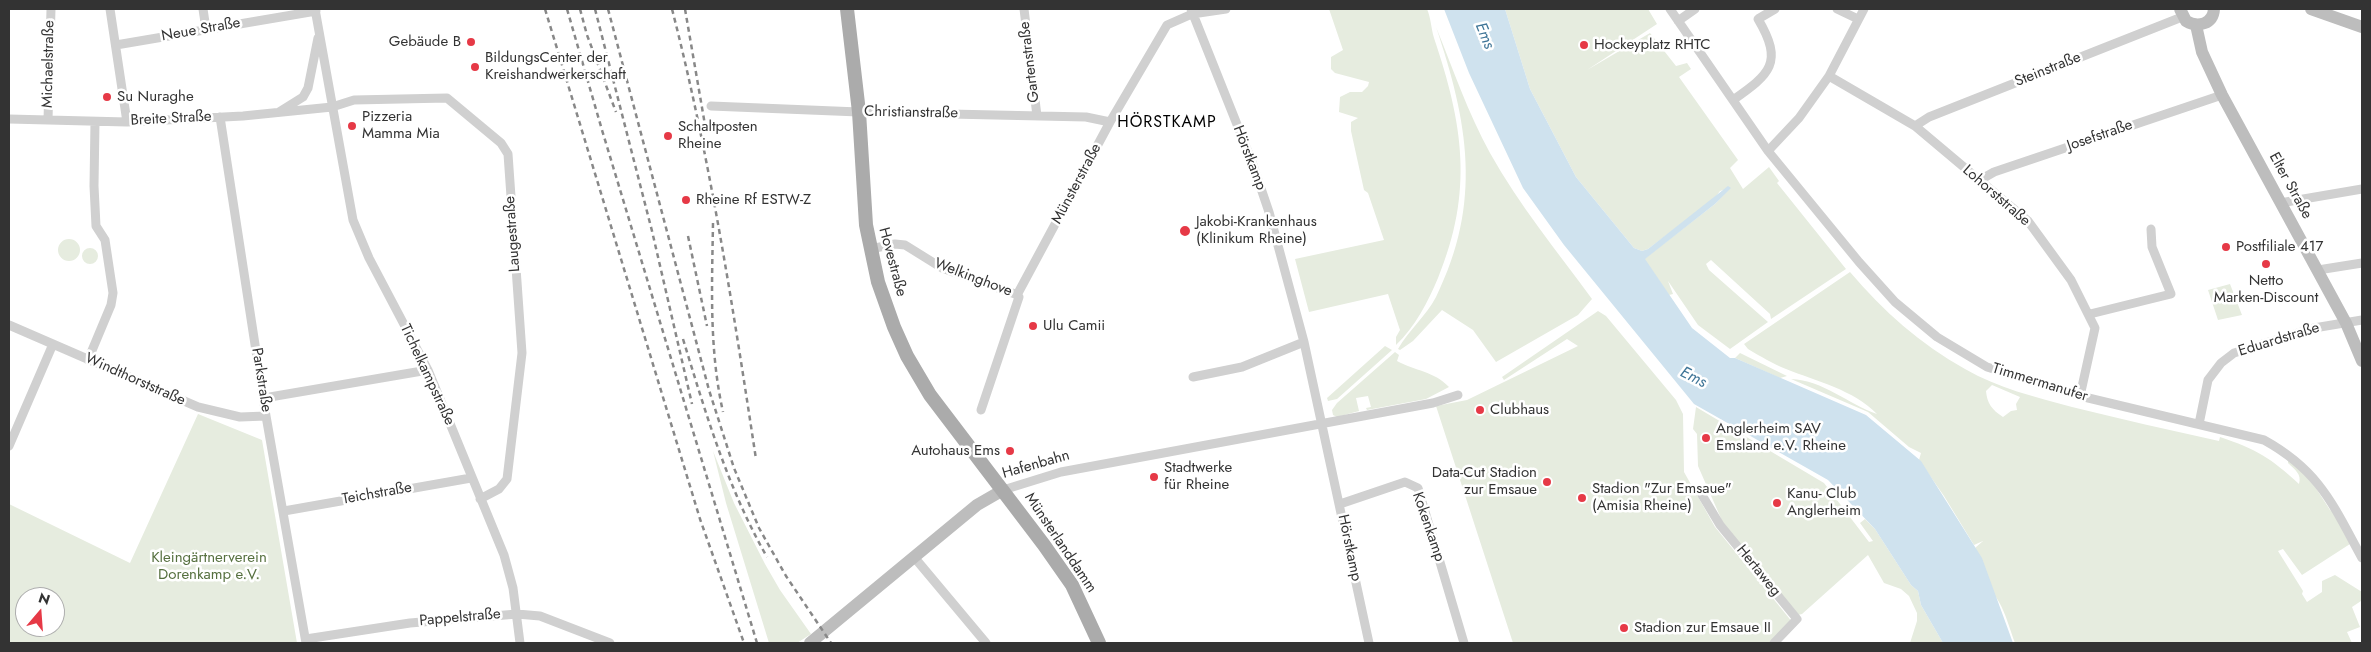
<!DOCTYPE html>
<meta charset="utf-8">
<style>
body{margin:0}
#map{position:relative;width:2371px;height:652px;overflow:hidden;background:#fff;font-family:Jost,sans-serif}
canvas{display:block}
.frame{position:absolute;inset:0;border:10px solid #333;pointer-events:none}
.north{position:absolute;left:15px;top:587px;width:50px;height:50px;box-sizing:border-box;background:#fff;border:1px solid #adadad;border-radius:50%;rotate:18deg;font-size:14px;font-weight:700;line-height:20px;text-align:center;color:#333}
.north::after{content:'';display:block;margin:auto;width:18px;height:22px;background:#e63946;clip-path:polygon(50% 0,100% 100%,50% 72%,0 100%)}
</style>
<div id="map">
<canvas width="2371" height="652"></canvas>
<div class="frame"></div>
<div class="north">N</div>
</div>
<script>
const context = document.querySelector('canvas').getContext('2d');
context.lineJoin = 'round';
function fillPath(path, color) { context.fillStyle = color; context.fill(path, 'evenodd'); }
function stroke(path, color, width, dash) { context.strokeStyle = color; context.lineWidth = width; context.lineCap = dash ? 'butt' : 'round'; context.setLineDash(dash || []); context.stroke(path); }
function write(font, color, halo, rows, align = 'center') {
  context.font = font + ' Jost,sans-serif'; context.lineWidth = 5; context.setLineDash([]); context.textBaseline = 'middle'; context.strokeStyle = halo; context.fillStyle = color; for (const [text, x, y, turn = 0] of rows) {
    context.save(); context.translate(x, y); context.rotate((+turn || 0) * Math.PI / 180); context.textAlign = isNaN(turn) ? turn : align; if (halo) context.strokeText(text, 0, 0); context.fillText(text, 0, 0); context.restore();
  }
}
const green = new Path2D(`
 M1329,9H1427C1431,18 1431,28 1434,38C1463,124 1474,191 1438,278C1428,302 1415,327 1396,345V337L1400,330L1388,294L1309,312L1295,259L1384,240L1368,193L1364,190L1351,131V122L1358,118L1339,112L1340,97L1350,92H1362L1368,86L1369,82L1335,73L1331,69V57L1343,50Z
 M1505,9H1648L1657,24L1587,70L1650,33L1676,66L1687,63L1691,69L1679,77L1738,160L1730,168L1743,189L1769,167L1779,181L1777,183L1846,269L1771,319L1770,314L1711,260L1706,264L1709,270L1768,322L1730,349L1698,325L1668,281L1673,294L1669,295L1644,259L1715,204L1730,188L1720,191L1714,199L1648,249L1642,251L1634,248L1576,177L1530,89Z
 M1436,27C1453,69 1468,113 1490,153C1519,205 1557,251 1592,299L1578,315L1496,362L1473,330L1442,310L1413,341L1400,350L1398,349C1409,330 1426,316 1436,297C1483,202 1468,122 1436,27Z
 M58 250a11 11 0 1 1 22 0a11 11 0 1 1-22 0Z
 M82 256a8 8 0 1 1 16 0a8 8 0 1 1-16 0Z
 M1850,272C1883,311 1920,344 1965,369C1998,388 2035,397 2072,407C2120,419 2170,430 2219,441L2220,437C2256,449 2271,458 2299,484C2302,474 2295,470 2288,463V458L2308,476L2330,510L2335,513L2350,544L2302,575L2283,549L2278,551L2303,591L2302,594L2307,602L2322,592V581L2335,575L2362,592L2361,601L2352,607L2360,627L2347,632L2352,643H2015C2010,630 2006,614 1999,602C1989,585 1976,569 1975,548L1983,541L1974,545L1944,496L1919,460L1921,453L1909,447L1868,412L1791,379C1823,380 1848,404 1877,414C1854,390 1816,381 1786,369C1773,364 1760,356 1748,349L1744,344ZM1992,385L2020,397L2016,404L2017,410L2011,411L2003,417C1992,410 1987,403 1986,391Z
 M2230,284L2242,315L2218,320L2208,290Z
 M1598,311L1606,316L1676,400L1683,414L1684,472L1715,527L1793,623L1772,643H1513L1436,406L1467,400L1578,346L1567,339L1504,380L1502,377Z
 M1385,346L1392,350L1337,399L1328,401L1327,398Z
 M1395,352L1399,355L1397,361C1415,371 1434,371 1449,387L1426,399L1367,410L1366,408L1371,407L1368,396L1356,398L1359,411L1337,417L1333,415L1332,410L1337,403Z
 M1740,353L1787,376L1780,378L1735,358Z
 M1696,407L1824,483L1869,542L1873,541L1860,523L1865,519L1875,529L1911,585L1918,591L1921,605L1943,643H1910L1917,621V613L1909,596L1901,589L1884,583L1868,555L1802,614L1798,615L1723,523L1698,466L1697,434L1693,429Z
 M198,414L262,440L297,643H9V504L130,563ZM25,597H55V627H25Z
 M713,451L734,503L765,564L780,590L811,634L797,643H769L726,503Z`);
const water = new Path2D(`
 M1444,9H1505L1530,89L1576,177L1634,248L1642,251L1648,249L1728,186L1731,188L1715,204L1645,259L1692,328L1730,358H1735L1866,415L1921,461L1982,558L2013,643H1943L1921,605L1918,591L1911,585L1875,529L1828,480L1694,404L1564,245L1523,188L1469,73Z`);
const street = new Path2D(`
 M110,9L127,122
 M203,9L206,29
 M315,9L353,220L369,258L428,370L504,555L513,588L520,643
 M1024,9L1037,116
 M1191,9L1252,162L1269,212L1304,342L1369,643
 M1670,9L1768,151L1859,262L1895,302L1937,337L1987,367L2080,396L2264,440C2320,471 2333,505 2362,558
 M1837,9L1858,19
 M1678,21L1695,9
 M116,45L316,11
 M1829,76L1915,126L2028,221L2071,280L2095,328L2080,396
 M1733,100C1770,74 1784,63 1758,19L1775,9
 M711,106L859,112L1086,117L1110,122
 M279,112L303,97L308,88L318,38
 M220,117L266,416L306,643
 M9,119L127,122L243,116L332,107L354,100L447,98L501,143L508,154L522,353L507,479L499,489L480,499
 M48,120L51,9
 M1915,126L1929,117L2182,17
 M1768,151L1799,118L1829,76L1864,9
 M1980,180L1994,172L2222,95
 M2280,203L2362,189
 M870,249L895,244L905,245L942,268L1015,294L1019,297L981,410
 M2318,270L2362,263
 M1017,295L1110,122L1167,25L1192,14L1226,9
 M2090,314L2171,294L2152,247L2151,229
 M9,325L198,407L240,417L266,416
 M88,360L111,305L113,293L105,240L96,226L94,186L95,122
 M1193,377L1242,367L1304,342
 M264,398L428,370
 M2199,424L2208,380L2221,363L2234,353L2314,328L2362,320
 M9,446L53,344
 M1003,490L1061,472L1433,403L1458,395
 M1702,495L1720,525L1797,619L1774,643
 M1340,504L1405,482L1418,488L1464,643
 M284,511L471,478
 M914,557L986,643
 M306,639L410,623L517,614L540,616L610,643`);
const secondary = new Path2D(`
 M2180,9L2186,21C2198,28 2213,24 2214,9
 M2311,9L2362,27
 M2196,25L2202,52L2222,95L2346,323L2362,361
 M810,643L977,505L1003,490`);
const primary = new Path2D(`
 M847,9L859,112L866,225L878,282L894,327L907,356L930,395L1044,545L1072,585L1099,643`);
const rail = new Path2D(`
 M545,9L700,519L744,643
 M567,9L602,130L757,643
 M580,9L587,35L616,112
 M595,9L652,231L692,404
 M608,9L709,390L734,468L759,528L786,576L831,643
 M672,9C710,157 733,308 756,459
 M685,9L705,125
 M713,223C712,286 709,349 723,412
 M688,236L707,326
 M683,339C706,414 728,489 767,557`);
const markers = [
 [471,42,5,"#e63946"],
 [1584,45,5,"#e63946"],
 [475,67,5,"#e63946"],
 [107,97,5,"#e63946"],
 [352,126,5,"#e63946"],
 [668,136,5,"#e63946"],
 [686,200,5,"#e63946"],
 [1185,231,6,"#e63946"],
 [2226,247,5,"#e63946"],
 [2266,264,5,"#e63946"],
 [1033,326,5,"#e63946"],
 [1480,410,5,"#e63946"],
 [1706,438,5,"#e63946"],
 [1010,451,5,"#e63946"],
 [1154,477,5,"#e63946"],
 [1547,482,5,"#e63946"],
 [1582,498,5,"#e63946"],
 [1777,503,5,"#e63946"],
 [1624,628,5,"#e63946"]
];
const streetNames = [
 ["Neue Straße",201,30,-10],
 ["Gartenstraße",1030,62,-97],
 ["Michaelstraße",49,64,-89],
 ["Steinstraße",2048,70,-22],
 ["Christianstraße",911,113,1],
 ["Breite Straße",171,119,-3],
 ["Josefstraße",2100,136,-19],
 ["Hörstkamp",1249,158,69],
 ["Münsterstraße",1077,184,-62],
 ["Elter Straße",2290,186,61],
 ["Lohorststraße",1996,196,41],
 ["Laugestraße",513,234,-94],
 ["Hovestraße",892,262,75],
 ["Welkinghove",973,278,21],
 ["Eduardstraße",2279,340,-17],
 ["Tichelkampstraße",427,375,65],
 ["Windthorststraße",135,380,24],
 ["Parkstraße",261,380,81],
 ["Timmermanufer",2040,383,17],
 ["Hafenbahn",1036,465,-16],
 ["Teichstraße",377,494,-10],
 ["Kokenkamp",1428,527,71],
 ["Münsterlanddamm",1060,543,56],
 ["Hörstkamp",1349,548,78],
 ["Hertaweg",1758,571,51],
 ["Pappelstraße",460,618,-5]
];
const poiNames = [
 ["Gebäude B",461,42,"right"],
 ["Hockeyplatz RHTC",1594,45],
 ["BildungsCenter der",485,58],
 ["Kreishandwerkerschaft",485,75],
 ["Su Nuraghe",117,97],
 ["Pizzeria",362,117],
 ["Mamma Mia",362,134],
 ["Schaltposten",678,127],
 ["Rheine",678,144],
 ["Rheine Rf ESTW-Z",696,200],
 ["Jakobi-Krankenhaus",1196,222],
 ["(Klinikum Rheine)",1196,239],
 ["Postfiliale 417",2236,247],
 ["Netto",2266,281,"center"],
 ["Marken-Discount",2266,298,"center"],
 ["Ulu Camii",1043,326],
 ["Clubhaus",1490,410],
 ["Anglerheim SAV",1716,429],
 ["Emsland e.V. Rheine",1716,446],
 ["Autohaus Ems",1000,451,"right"],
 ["Stadtwerke",1164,468],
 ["für Rheine",1164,485],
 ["Data-Cut Stadion",1537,473,"right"],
 ["zur Emsaue",1537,490,"right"],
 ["Stadion \"Zur Emsaue\"",1592,489],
 ["(Amisia Rheine)",1592,506],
 ["Kanu- Club",1787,494],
 ["Anglerheim",1787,511],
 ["Stadion zur Emsaue II",1634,628]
];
const parkNames = [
 ["Kleingärtnerverein",209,558],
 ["Dorenkamp e.V.",209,575]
];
const waterNames = [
 ["Ems",1484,36,68],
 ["Ems",1693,378,27]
];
const neighbourhoodNames = [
 ["HÖRSTKAMP",1167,123]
];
fillPath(green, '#e6ecdf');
fillPath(water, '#cfe2ee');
stroke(street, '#d0d0d0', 9);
stroke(secondary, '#bdbdbd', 12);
stroke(primary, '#ababab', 14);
stroke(rail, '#888', 2.5, [5, 4]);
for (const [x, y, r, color] of markers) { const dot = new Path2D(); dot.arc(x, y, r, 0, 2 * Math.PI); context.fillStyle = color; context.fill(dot); stroke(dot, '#fff', 2); }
write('15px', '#333', '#fff', streetNames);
write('15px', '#333', '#fff', poiNames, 'left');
write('15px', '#56703f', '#fff', parkNames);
write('italic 16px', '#3f7597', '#fff', waterNames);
context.letterSpacing = '1px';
write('16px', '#000', '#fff', neighbourhoodNames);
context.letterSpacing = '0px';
</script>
